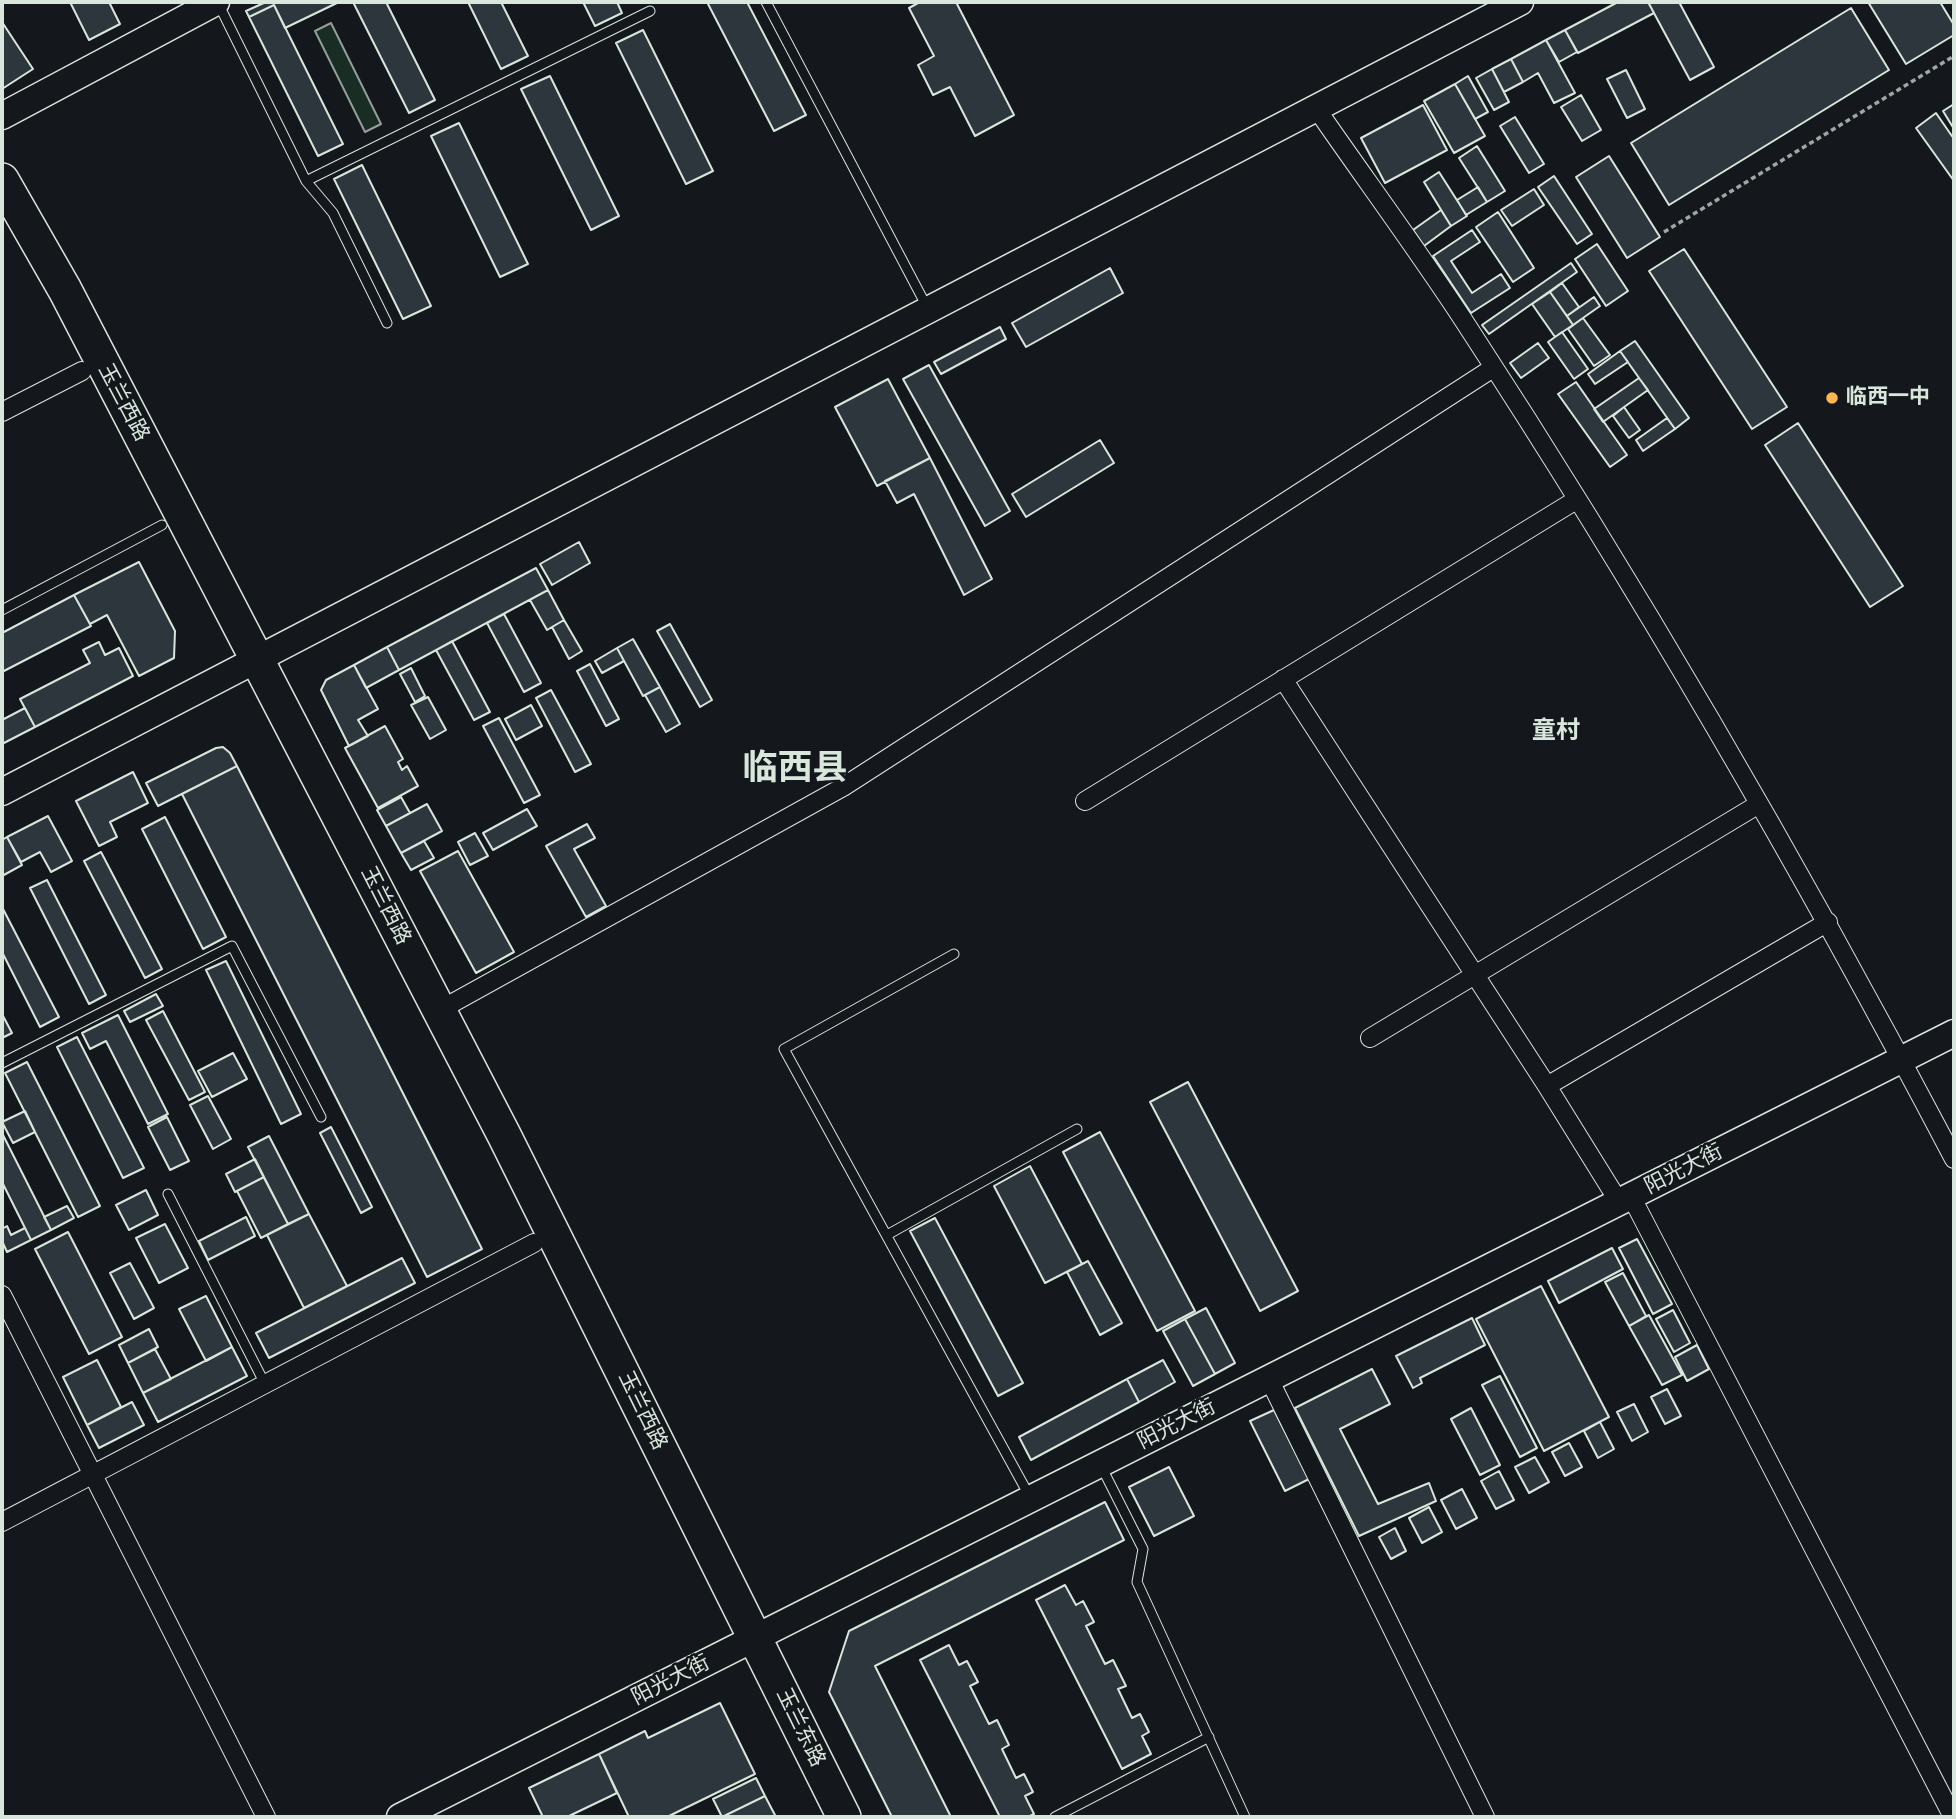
<!DOCTYPE html>
<meta charset="utf-8">
<style>
body{margin:0}
#map{position:relative;width:1956px;height:1819px;overflow:hidden;background:#14181c;font-family:"Source Serif 4",serif}
canvas{display:block}
.frame{position:absolute;inset:0;border:4px solid #d8e6dc;pointer-events:none}
</style>
<div id="map">
<canvas width="1956" height="1819"></canvas>
<div class="frame"></div>
</div>
<script>
const context = document.querySelector('canvas').getContext('2d');
context.lineJoin = 'round';
function fillPath(path, color) { context.fillStyle = color; context.fill(path, 'evenodd'); }
function stroke(path, color, width, dash) { context.strokeStyle = color; context.lineWidth = width; context.lineCap = dash ? 'butt' : 'round'; context.setLineDash(dash || []); context.stroke(path); }
function write(font, color, halo, rows, align = 'center') {
  context.font = font + ' "Source Serif 4","Noto Sans SC",serif'; context.lineWidth = 5; context.setLineDash([]); context.textBaseline = 'middle'; context.strokeStyle = halo; context.fillStyle = color; for (const [text, x, y, turn = 0] of rows) {
    context.save(); context.translate(x, y); context.rotate((+turn || 0) * Math.PI / 180); context.textAlign = isNaN(turn) ? turn : align; if (halo) context.strokeText(text, 0, 0); context.fillText(text, 0, 0); context.restore();
  }
}
const green = new Path2D(`
 M331,23L381,124L365,132L315,31Z`);
const building = new Path2D(`
 M70,2H109L120,24L89,40Z
 M266,2H339L285,28L274,5L249,17L246,11Z
 M353,2H386L435,100L409,113Z
 M468,2H501L528,56L501,69Z
 M583,2H617L622,13L595,26Z
 M707,2H747L806,115L774,131Z
 M920,2H956L1014,115L975,136L950,87L933,95L918,65L934,56L909,8Z
 M1618,2H1648L1654,13L1578,53L1565,30Z
 M1648,2H1679L1714,67L1690,80Z
 M1868,2H1940L1954,25V35L1906,64Z
 M274,5L343,144L318,156L249,17Z
 M1851,8L1889,70L1669,205L1631,143Z
 M2,22L33,69L2,89Z
 M643,30L713,171L686,184L616,43Z
 M1565,30L1577,52L1559,62L1546,40Z
 M1546,40L1575,93L1554,103L1538,73L1523,82L1511,59Z
 M1511,59L1523,82L1504,92L1492,69Z
 M1492,69L1509,102L1494,110L1476,78Z
 M1626,70L1645,109L1627,118L1607,79Z
 M550,76L619,216L591,230L521,89Z
 M1468,76L1488,112L1475,119L1455,84Z
 M1455,84L1485,136L1454,153L1424,101Z
 M1581,95L1601,130L1582,141L1561,107Z
 M1954,104V129L1943,111Z
 M1423,105L1447,150L1385,183L1361,138Z
 M1936,113L1954,139V181L1916,128Z
 M1515,117L1544,164L1529,173L1500,126Z
 M459,123L528,264L500,277L431,136Z
 M1477,146L1505,191L1487,202L1459,158Z
 M1609,156L1660,237L1627,258L1576,177Z
 M362,165L431,306L403,319L334,179Z
 M1439,172L1467,216L1451,226L1424,182Z
 M1554,176L1592,234L1577,244L1538,187Z
 M1478,187L1487,202L1466,215L1457,200Z
 M1534,189L1544,205L1512,226L1501,210Z
 M1441,210L1451,226L1424,246L1413,230Z
 M1498,212L1534,268L1513,282L1476,227Z
 M1472,230L1480,242L1451,261L1472,293L1501,274L1510,288L1471,313L1433,256Z
 M1597,244L1628,291L1606,306L1575,259Z
 M1684,249L1787,407L1752,429L1649,271Z
 M1571,263L1577,272L1489,334L1482,325Z
 M1110,268L1123,293L1026,347L1012,323Z
 M1562,283L1579,307L1567,316L1550,292Z
 M1550,292L1573,325L1555,337L1532,304Z
 M1594,297L1600,306L1573,325L1567,316Z
 M1583,318L1610,355L1594,366L1568,329Z
 M1000,327L1006,339L941,374L934,362Z
 M1562,332L1588,369L1574,379L1548,342Z
 M1635,341L1689,418L1675,429L1620,351Z
 M1538,343L1549,358L1521,378L1510,363Z
 M1620,351L1628,362L1595,384L1588,374Z
 M929,365L1010,511L985,526L903,379Z
 M1639,378L1648,390L1603,422L1594,409Z
 M888,379L930,458L877,486L835,407Z
 M1576,382L1627,455L1610,467L1558,394Z
 M1624,407L1640,430L1629,438L1613,416Z
 M1667,418L1675,429L1643,451L1636,440Z
 M1798,423L1903,586L1870,607L1765,445Z
 M1100,440L1114,463L1026,517L1012,494Z
 M930,458L992,579L964,595L914,494L897,503L885,481Z
 M579,542L590,563L552,585L540,564Z
 M139,562L175,631L174,658L139,676L107,615L90,624L74,595Z
 M536,568L548,590L399,670L387,647Z
 M548,590L564,620L547,630L530,600Z
 M74,595L91,626L2,672V633Z
 M504,614L541,683L524,692L487,623Z
 M564,620L582,651L569,659L552,627Z
 M670,624L712,700L700,707L657,631Z
 M633,639L660,687L643,696L617,648Z
 M452,641L490,712L474,720L436,650Z
 M99,642L105,655L119,648L133,676L35,727L20,699L90,663L83,650Z
 M387,647L399,670L366,688L354,665Z
 M617,648L624,661L602,673L595,661Z
 M590,664L619,719L606,726L577,671Z
 M354,665L378,709L358,720L368,736L349,746L321,690L326,680Z
 M411,668L425,696L415,702L400,674Z
 M660,687L680,724L666,732L645,695Z
 M551,690L591,764L575,772L536,698Z
 M428,697L446,730L430,739L411,705Z
 M531,705L542,726L516,740L505,719Z
 M25,708L35,727L2,744V720Z
 M499,718L540,795L524,803L483,726Z
 M385,726L403,759L398,762L402,770L407,766L418,786L378,808L345,748Z
 M223,747L230,753L237,766L158,806L146,783L216,748Z
 M237,766L482,1249L427,1277L182,794Z
 M133,772L148,803L110,822L117,837L99,846L76,801Z
 M401,797L410,813L386,826L377,810Z
 M427,804L442,831L401,853L386,826Z
 M527,809L537,826L493,850L483,833Z
 M48,816L72,861L51,872L40,852L21,862L7,837Z
 M165,817L226,937L203,949L142,829Z
 M587,824L595,838L574,849L606,906L586,917L546,846Z
 M475,833L488,856L470,865L458,842Z
 M7,837L22,865L2,876V840Z
 M424,841L434,858L411,870L401,853Z
 M458,851L514,952L476,973L420,871Z
 M101,852L162,969L145,978L84,861Z
 M47,880L106,995L89,1004L30,888Z
 M2,907L59,1017L40,1027L2,952Z
 M226,961L301,1114L281,1124L206,970Z
 M156,994L163,1006L130,1022L124,1011Z
 M163,1011L205,1092L189,1100L146,1020Z
 M2,1014L12,1033L2,1038Z
 M118,1015L168,1114L148,1124L106,1041L90,1049L82,1033Z
 M77,1037L144,1168L123,1178L57,1047Z
 M233,1053L247,1079L212,1097L198,1071Z
 M27,1062L100,1206L78,1217L5,1073Z
 M1188,1082L1298,1291L1260,1311L1150,1102Z
 M208,1096L231,1139L213,1149L190,1105Z
 M25,1111L35,1132L13,1143L2,1122Z
 M167,1117L189,1161L170,1170L148,1127Z
 M331,1127L372,1207L361,1213L320,1133Z
 M1100,1132L1195,1311L1157,1331L1063,1152Z
 M2,1133L51,1230L31,1240L2,1182Z
 M269,1136L309,1214L288,1224L248,1147Z
 M255,1159L264,1177L235,1192L226,1174Z
 M1030,1166L1082,1264L1045,1283L994,1186Z
 M264,1177L288,1224L261,1238L237,1191Z
 M146,1190L158,1215L129,1230L116,1205Z
 M67,1206L74,1218L51,1230L44,1217Z
 M309,1214L347,1286L304,1308L267,1235Z
 M246,1217L255,1236L208,1260L199,1241Z
 M935,1218L1023,1383L998,1396L910,1231Z
 M165,1224L188,1268L159,1283L136,1238Z
 M7,1226L11,1235L25,1228L31,1240L7,1252L2,1241V1229Z
 M68,1232L122,1337L89,1354L35,1249Z
 M1637,1239L1672,1304L1653,1314L1619,1248Z
 M1612,1248L1623,1269L1559,1303L1548,1281Z
 M402,1258L415,1283L269,1358L256,1333Z
 M1088,1261L1122,1323L1100,1335L1067,1272Z
 M130,1263L154,1308L134,1319L110,1273Z
 M1623,1273L1646,1316L1629,1326L1605,1282Z
 M1541,1286L1609,1417L1544,1451L1476,1319Z
 M206,1296L232,1347L206,1361L179,1309Z
 M1206,1308L1235,1363L1215,1374L1185,1319Z
 M1673,1310L1690,1343L1674,1352L1656,1319Z
 M1649,1315L1682,1375L1662,1385L1629,1326Z
 M1472,1318L1485,1345L1420,1378L1422,1383L1413,1388L1396,1356Z
 M1185,1319L1215,1374L1193,1386L1163,1331Z
 M149,1329L158,1347L128,1363L119,1345Z
 M1697,1345L1709,1369L1687,1381L1675,1357Z
 M232,1347L247,1376L158,1422L143,1393Z
 M155,1349L171,1379L143,1393L128,1363Z
 M97,1360L121,1407L87,1425L63,1377Z
 M1163,1360L1175,1382L1139,1402L1127,1379Z
 M1372,1369L1390,1404L1340,1429L1378,1504L1429,1483L1436,1501L1359,1536L1295,1408Z
 M1500,1376L1537,1448L1520,1457L1482,1385Z
 M1127,1379L1139,1402L1031,1460L1019,1437Z
 M1667,1389L1681,1416L1665,1424L1651,1397Z
 M132,1402L144,1425L99,1448L87,1425Z
 M1634,1404L1648,1432L1632,1441L1617,1412Z
 M1471,1408L1500,1465L1480,1475L1451,1419Z
 M1274,1410L1309,1479L1285,1491L1250,1421Z
 M1600,1422L1614,1449L1598,1458L1584,1431Z
 M1569,1443L1582,1467L1565,1476L1552,1452Z
 M1535,1457L1549,1482L1529,1493L1515,1467Z
 M1169,1467L1194,1516L1154,1536L1129,1487Z
 M1499,1471L1514,1500L1496,1509L1481,1481Z
 M1462,1489L1477,1518L1456,1529L1441,1500Z
 M1105,1502L1124,1540L875,1666L951,1817H892L829,1692L849,1631Z
 M1429,1507L1442,1532L1422,1543L1409,1518Z
 M1395,1528L1406,1551L1391,1559L1379,1537Z
 M1065,1585L1076,1605L1083,1601L1094,1622L1086,1626L1105,1664L1113,1660L1126,1686L1118,1689L1132,1718L1140,1714L1149,1732L1142,1736L1151,1754L1122,1769L1036,1600Z
 M949,1645L959,1665L967,1661L978,1682L970,1686L989,1724L997,1720L1009,1745L1002,1749L1016,1778L1024,1774L1033,1792L1025,1796L1034,1814L1028,1817H1000L920,1660Z
 M720,1703L755,1774L667,1817H629L599,1754L645,1731L648,1738Z
 M599,1754L617,1793L567,1817H543L529,1788Z
 M756,1778L765,1796L722,1817L713,1799Z
 M765,1796L776,1817H721H722Z`);
const path = new Path2D(`
 M1953,2L1954,4
 M1664,232L1954,56`);
const lane = new Path2D(`
 M766,2L927,307
 M218,3L306,181L333,213L387,323
 M306,181L650,11
 M2,610L162,525
 M954,954L784,1049L1030,1497
 M2,1063L232,946L321,1117
 M168,1194L265,1384
 M887,1235L1077,1129
 M1101,1466L1143,1549L1137,1582L1245,1817
 M1055,1817L1209,1737`);
const street = new Path2D(`
 M1316,108C1365,179 1417,249 1464,321C1641,592 1804,873 1954,1159
 M2,412L82,371
 M1283,679L1547,1086L1619,1202
 M1085,801L1576,500
 M440,1010L843,787L1493,368
 M1370,1038L1759,804
 M1547,1086L1828,922
 M1631,1196L1953,1817
 M2,1295L266,1817
 M1269,1379L1485,1817
 M2,1522L534,1243`);
const secondary = new Path2D(`
 M2,116L216,2
 M2,792L1520,2
 M400,1817L1954,1033`);
const highway = new Path2D(`
 M2,180L65,290L504,1135L844,1817`);
const markers = [
 [1832,398,7,"#ffb74d"]
];
const poiNames = [
 ["临西一中",1846,398]
];
const streetNames = [
 ["玉兰西路",123,403,62],
 ["玉兰西路",385,906,63],
 ["阳光大街",1684,1170,-27],
 ["玉兰西路",642,1411,64],
 ["阳光大街",1177,1425,-27],
 ["阳光大街",671,1681,-27],
 ["玉兰东路",800,1728,64]
];
const quarterNames = [
 ["童村",1556,732]
];
const townNames = [
 ["临西县",795,770]
];
fillPath(green, '#1a2d24');
stroke(green, '#939e99', 2);
fillPath(building, '#2c363c');
stroke(building, '#d8e6dc', 2);
stroke(lane, '#d8e6dc', 11);
stroke(street, '#d8e6dc', 20);
stroke(secondary, '#d8e6dc', 29);
stroke(highway, '#d8e6dc', 36);
stroke(path, '#9da8a2', 3.5, [5, 3.5]);
stroke(lane, '#14181c', 9);
stroke(street, '#14181c', 18);
stroke(secondary, '#14181c', 26);
stroke(highway, '#14181c', 33);
for (const [x, y, r, color] of markers) { const dot = new Path2D(); dot.arc(x, y, r, 0, 2 * Math.PI); context.fillStyle = color; context.fill(dot); stroke(dot, '#14181c', 2.5); }
write('bold 21px', '#d8e6dc', '#14181c', poiNames, 'left');
write('21px', '#d8e6dc', '#14181c', streetNames);
write('bold 24px', '#d8e6dc', '#14181c', quarterNames);
write('bold 35px', '#d8e6dc', '#14181c', townNames);
</script>
